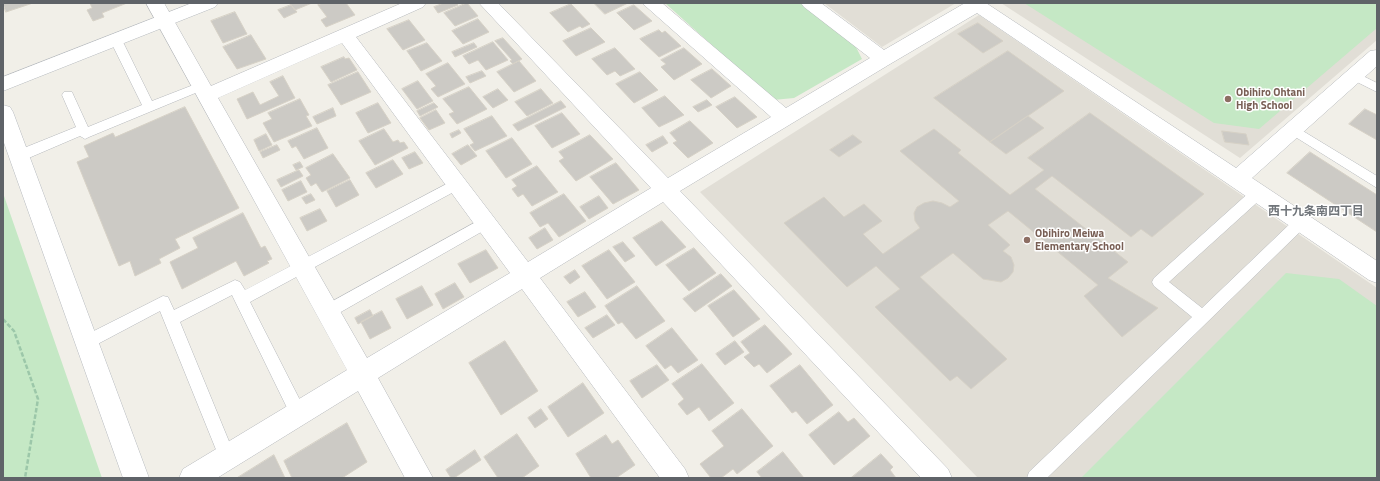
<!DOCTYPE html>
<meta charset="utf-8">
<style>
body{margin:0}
#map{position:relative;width:1380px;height:481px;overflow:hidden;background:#f1efe8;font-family:"Titillium Web",sans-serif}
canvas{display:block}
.frame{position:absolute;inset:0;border:4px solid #5f6368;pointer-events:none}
</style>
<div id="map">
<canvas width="1380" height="481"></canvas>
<div class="frame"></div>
</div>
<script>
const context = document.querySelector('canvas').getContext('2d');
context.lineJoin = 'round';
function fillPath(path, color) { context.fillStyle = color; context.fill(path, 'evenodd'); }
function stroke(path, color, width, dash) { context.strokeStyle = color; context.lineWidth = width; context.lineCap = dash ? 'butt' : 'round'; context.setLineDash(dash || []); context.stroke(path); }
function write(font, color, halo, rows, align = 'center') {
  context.font = font + ' "Titillium Web","Noto Sans JP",sans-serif'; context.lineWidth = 3; context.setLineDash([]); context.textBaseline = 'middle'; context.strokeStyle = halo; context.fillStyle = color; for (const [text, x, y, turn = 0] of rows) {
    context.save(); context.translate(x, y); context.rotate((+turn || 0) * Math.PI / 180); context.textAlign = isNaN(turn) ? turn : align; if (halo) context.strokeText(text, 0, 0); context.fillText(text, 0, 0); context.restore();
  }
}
const education = new Path2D(`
 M824,3H956L882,47Z
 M1001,3H1377V40L1240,158Z
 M979,15L1377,288V478H978L700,192Z`);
const green = new Path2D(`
 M665,3H800L855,45L862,59L794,98L773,100Z
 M1024,3H1377V28L1259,129L1214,123Z
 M3,193L102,478H3Z
 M1286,273L1339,279L1377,306V478H1081Z`);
const building = new Path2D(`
 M3,3H33L6,12Z
 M90,3H127L102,13L104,17L93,21L87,10L92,8Z
 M290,3H312L295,10Z
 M323,3H346L355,15L326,27L321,20L327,17L318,5Z
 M444,3H456L458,5L438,13L434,7Z
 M467,3L478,16L455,26L444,13Z
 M594,3H628L605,14Z
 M571,4L590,24L582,28L580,26L568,32L550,13Z
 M291,5L297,12L284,18L278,10Z
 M634,5L652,21L634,30L617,13Z
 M235,12L247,34L223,43L211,21Z
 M478,19L489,32L463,44L452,31Z
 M409,20L425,40L403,50L387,29Z
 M978,23L1003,41L983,53L958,34Z
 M591,28L605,42L576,56L563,41Z
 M659,30L662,33L665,31L681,46L659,57L640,39Z
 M251,35L266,59L237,69L223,47Z
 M503,38L522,59L513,64L510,61L512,60L495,41Z
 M493,42L508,60L486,70L478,60L469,64L463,56Z
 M427,43L442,61L421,71L407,51Z
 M474,43L477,47L455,57L452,52Z
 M615,48L635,69L620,76L615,71L607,75L592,59Z
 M684,48L702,64L674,80L661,67L666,64L661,60Z
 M1008,51L1064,91L990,142L934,98Z
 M344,57L345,59L349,58L357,70L331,82L321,67Z
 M519,61L536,81L514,92L497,72Z
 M448,63L465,84L438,97L431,89L436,86L426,74Z
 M712,69L731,86L711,98L691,80Z
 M482,71L486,76L470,83L466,77Z
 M358,72L371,92L341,105L328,85Z
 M640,72L658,90L634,103L616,84Z
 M283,76L295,98L247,119L237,99L253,92L260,105L279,96L270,82Z
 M418,81L433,101L417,109L402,89Z
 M469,87L487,109L457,124L449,114L454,112L443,99Z
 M498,89L508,100L493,108L483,97Z
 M541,89L553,103L527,116L515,102Z
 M665,96L684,115L659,127L642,108Z
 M735,97L757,117L737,128L716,107Z
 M300,99L309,115L306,116L312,126L274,142L263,123L272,119L268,113Z
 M707,100L712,105L698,112L693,107Z
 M561,101L566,107L518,131L513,125Z
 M378,103L391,123L368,133L356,113Z
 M434,103L438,107L420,116L417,111Z
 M185,107L239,208L175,239L180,248L159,259L161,263L135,276L130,261L119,266L77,162L89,157L84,146L113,133L115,137Z
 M333,108L336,116L317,124L313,117Z
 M1365,109L1377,115V140L1349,124Z
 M436,110L445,123L429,130L420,118Z
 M562,113L580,134L552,148L535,126Z
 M1090,113L1204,194L1152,237L1141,229L1131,237L1052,176L1035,189L1128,262L1108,278L1158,308L1122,337L1084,296L1098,285L1008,211L988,225L1010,245L1003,251L1011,257L1014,265L1013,272L1008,278L1001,282L983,279L953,253L920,277L1007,359L971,389L957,376L950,381L875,307L900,289L876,266L847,287L784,223L824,197L844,217L864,204L882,221L863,234L883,254L920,228L915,221L914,213L917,207L924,203L933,201L942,203L950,207L959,201L900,151L934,129L961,150L958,153L1010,195L1044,170L1028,158Z
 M492,116L507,136L475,151L470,145L474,143L464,129Z
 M1028,116L1044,128L1006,154L990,142Z
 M690,121L713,143L688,158L673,143L677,141L670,133Z
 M317,128L328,148L304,159L296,146L292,148L288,141Z
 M384,129L393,142L398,140L400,143L404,142L408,148L375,165L359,141Z
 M459,130L461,133L452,138L450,134Z
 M1222,131L1246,134L1249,145L1225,142Z
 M266,134L272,145L259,151L254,140Z
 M590,135L613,159L576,181L559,161L564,158L559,152Z
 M853,135L862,142L839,157L830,150Z
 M663,136L668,143L652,152L646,145Z
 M512,138L532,164L506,178L486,151Z
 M277,145L280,150L263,158L260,152Z
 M468,145L477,156L461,165L452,154Z
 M415,152L423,163L409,169L402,158Z
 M1310,152L1377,195V232L1287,173Z
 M333,154L350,178L322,192L316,183L311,186L306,178L311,175L306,168Z
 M393,160L403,174L376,188L366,173Z
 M300,162L303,167L296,170L293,165Z
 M616,163L639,190L613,204L590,177Z
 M537,166L558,192L532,206L523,194L518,197L512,189L517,186L512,180Z
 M299,170L303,176L281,187L277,180Z
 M350,180L359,195L336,207L327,191Z
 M301,181L307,192L288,201L282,190Z
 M311,194L315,200L306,204L302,198Z
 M564,194L586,221L559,237L548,223L540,227L530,213Z
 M599,196L608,208L589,219L580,207Z
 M320,209L327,221L307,231L300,218Z
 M243,213L261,248L265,246L272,259L267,261L269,263L244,276L236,261L182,289L170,262L198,248L193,238Z
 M662,221L686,247L656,266L633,238Z
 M545,228L553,240L537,249L529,238Z
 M623,242L635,256L625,262L613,247Z
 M694,248L716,273L689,291L666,265Z
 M486,250L498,268L470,283L458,264Z
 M609,250L635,282L607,299L582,266Z
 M575,270L580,277L570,284L564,277Z
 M721,274L732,286L695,312L683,299Z
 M455,283L464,297L443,309L435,294Z
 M422,286L433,305L407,319L396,299Z
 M637,286L665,321L636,339L622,322L618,324L605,306Z
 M734,290L760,319L733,337L708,306Z
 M585,292L596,307L578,317L567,302Z
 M370,310L373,316L358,324L355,318Z
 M382,311L391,328L370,339L361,322Z
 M607,315L615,325L593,338L585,328Z
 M765,325L792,354L767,373L759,364L754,367L744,357L750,353L741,342Z
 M672,328L698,360L678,373L671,365L665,369L646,346Z
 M505,341L538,391L501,415L469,363Z
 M735,341L744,352L725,365L716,354Z
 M702,364L734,403L709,421L699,407L687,415L678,404L684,399L672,384Z
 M657,365L669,380L642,398L630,381Z
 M800,365L833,405L807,424L796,411L792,413L770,386Z
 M583,383L604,413L568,437L548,407Z
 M541,409L548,419L535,428L528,418Z
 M742,409L773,446L737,474L733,469L721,478H711L700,464L724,446L712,431Z
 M839,412L848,422L854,418L870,436L834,465L809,435Z
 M347,423L367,462L342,478H292L284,461Z
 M517,434L539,466L522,478H498L484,457Z
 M606,435L612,444L618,440L635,465L616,478H591L576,454Z
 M475,450L481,460L454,478H451L446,470Z
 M783,452L804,478H762L757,472Z
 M881,454L893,467L890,470L896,478H851Z
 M274,455L285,478H237Z`);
const path = new Path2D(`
 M3,319L14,331L38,399L25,478`);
const lane = new Path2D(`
 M116,36L122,40L152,101L201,82L205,83L207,86L205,89L89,137L85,139L80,136L24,160L19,161L14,160L13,156L14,152L76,127L62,95L64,92H72L88,127L142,105L110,40Z
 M1355,72L1377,83V92L1351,79L1349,76L1351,73Z
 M1293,125L1377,176V188L1289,133L1287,130L1289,127Z
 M456,179L461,180L463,184L461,188L250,302L304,408L306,413L304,418L298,421L292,418L232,295L180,322L235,456L233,462L227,464L221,462L160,311L92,347L87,349L82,347L79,342L82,337L163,296L168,297L174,310L235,280L240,282L245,290Z
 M1258,188L1263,189L1265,193L1263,197L1169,282L1202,308L1296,218L1301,216L1306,218L1308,222L1306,226L1047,478H1027L1029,472L1192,317L1154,286L1152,282L1154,278L1253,189Z
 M485,217L490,219L492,223L490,227L332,317L327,319L322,317L320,312L322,307Z`);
const street = new Path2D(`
 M146,3H164L211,86L402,3H426L423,7L356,37L528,262L651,188L479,3H498L668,178L771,117L642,3H662L786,108L870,58L804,7L801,3H821L884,50L965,3H986L1236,168L1370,51L1377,50V66L1252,178L1377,261V283L1369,280L977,13L890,64L680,191L948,469L952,478H921L663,202L540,278L685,469L689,478H660L522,289L378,378L433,478H405L358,391L217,478H179L183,469L347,370ZM342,43L510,273L367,358L218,98Z`);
const secondary = new Path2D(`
 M192,3H218L215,7L3,91V77Z
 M3,105L10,107L13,112L149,478H123L3,140Z`);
const markers = [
 [1228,99,4,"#8d6e63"],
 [1027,240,4,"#8d6e63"]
];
const educationNames = [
 ["Obihiro Ohtani",1236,93],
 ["High School",1236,106],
 ["Obihiro Meiwa",1035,234],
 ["Elementary School",1035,247]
];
const neighbourhoodNames = [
 ["西十九条南四丁目",1316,212]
];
fillPath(education, '#e1ded6');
fillPath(green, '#c5e8c5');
fillPath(building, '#cccac5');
stroke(building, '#d6d1c6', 1);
stroke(lane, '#b5b8bc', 1);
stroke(street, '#b5b8bc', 1);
stroke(secondary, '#b6babf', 1);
stroke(path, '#9cc7a9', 2.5, [4.5, 2]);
fillPath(lane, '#fff');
fillPath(street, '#fff');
fillPath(secondary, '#fff');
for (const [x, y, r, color] of markers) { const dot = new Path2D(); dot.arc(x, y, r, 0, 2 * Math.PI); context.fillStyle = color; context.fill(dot); stroke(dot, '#fff', 1.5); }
write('bold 11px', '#785e54', '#fff', educationNames, 'left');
write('bold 12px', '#70757a', '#fff', neighbourhoodNames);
</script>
